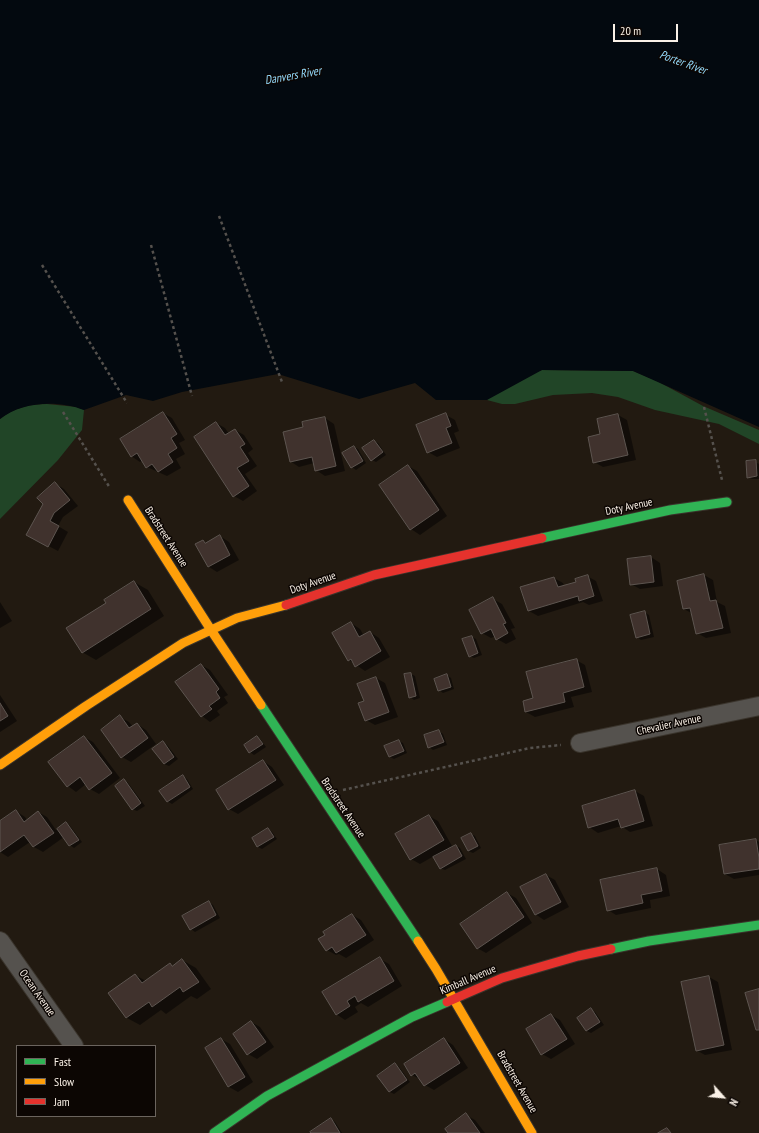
<!DOCTYPE html>
<style>
body{margin:0}
#map{position:relative;width:759px;height:1133px;overflow:hidden;background:#221a11;font-family:"PT Sans Narrow",sans-serif}
canvas{display:block}
.legend{position:absolute;left:16px;top:1045px;width:140px;height:72px;box-sizing:border-box;background:#0c0603;border:1px solid #6b645e;margin:0;padding:5px 7px;list-style:none;font-size:12px;color:#faf1e7}
.legend li{display:flex;align-items:center;gap:8px;height:20px}
.legend b{width:20px;border:1px solid #6b645e}
.north{position:absolute;left:703px;top:1077px;width:40px;height:40px;-webkit-text-stroke:3px #0c0603;paint-order:stroke;rotate:117deg;font-size:11px;font-weight:700;line-height:16px;text-align:center;color:#faf1e7}
.north::after{content:'';display:block;margin:auto;width:14px;height:18px;background:#faf1e7;clip-path:polygon(50% 0,100% 100%,50% 72%,0 100%)}
.scale{position:absolute;left:613px;top:24px;width:65px;height:18px;box-sizing:border-box;border:2px solid #faf1e7;border-top:0;padding-left:5px;font-size:12px;line-height:14px;white-space:nowrap;color:#faf1e7;-webkit-text-stroke:3px #0c0603;paint-order:stroke}
</style>
<div id="map">
<canvas width="759" height="1133"></canvas>
<ul class="legend">
<li><b style="height:5px;background:#30b455"></b>Fast</li>
<li><b style="height:5px;background:#ff9f0a"></b>Slow</li>
<li><b style="height:5px;background:#e5322d"></b>Jam</li>
</ul>
<div class="north">N</div>
<div class="scale">20 m</div>
</div>
<script>
const context = document.querySelector('canvas').getContext('2d');
context.lineJoin = 'round';
function fillPath(path, color) { context.fillStyle = color; context.fill(path, 'evenodd'); }
function stroke(path, color, width, dash) { context.strokeStyle = color; context.lineWidth = width; context.lineCap = dash ? 'butt' : 'round'; context.setLineDash(dash || []); context.stroke(path); }
function write(font, color, halo, rows, align = 'center') {
  context.font = font + ' "PT Sans Narrow",sans-serif'; context.lineWidth = 3; context.setLineDash([]); context.textBaseline = 'middle'; context.strokeStyle = halo; context.fillStyle = color; for (const [text, x, y, turn = 0] of rows) {
    context.save(); context.translate(x, y); context.rotate((+turn || 0) * Math.PI / 180); context.textAlign = isNaN(turn) ? turn : align; if (halo) context.strokeText(text, 0, 0); context.fillText(text, 0, 0); context.restore();
  }
}
const green = new Path2D(`
 M542,370L633,371L657,381L703,406L759,430V444L719,424L655,410L618,397L592,393L553,395L515,404H502L487,400L493,388Z
 M47,404L77,407L84,410L82,430L58,460L0,519V419C13,408 30,404 47,404Z`);
const water = new Path2D(`
 M0,0H759V427L633,371L542,370L487,400H436L415,383L359,399L278,374L182,392L153,401L126,395L84,410C59,400 22,401 0,419Z`);
const shadow = new Path2D(`
 M163,413L172,418L185,440L179,443L185,454L176,459L181,468L167,476L147,467L143,460L140,462L131,456Z
 M446,415L455,420L459,431L454,433L460,448L437,457L428,452Z
 M618,415L627,420L636,460L603,467L594,462L601,435L598,419Z
 M325,418L334,424L345,471L325,476L316,470L314,463L299,467L290,461L305,428Z
 M216,423L225,428L229,434L235,430L244,435L253,449L248,453L257,466L245,474L257,491L243,501L234,496Z
 M374,441L378,443L386,455L376,462L372,460Z
 M354,447L358,449L366,463L356,470L352,467Z
 M755,462L759,464V479H752L748,477Z
 M408,466L417,471L447,516L420,535L411,529L380,485Z
 M56,484L64,489L78,506L63,517L58,526L68,532L58,551L37,540Z
 M220,536L229,542L239,560L217,572L209,567L196,544L203,541L207,543Z
 M651,557L660,563L663,586L640,589L631,584Z
 M704,575L713,580L717,602L725,606L731,633L706,638L697,633L693,614L684,609Z
 M587,576L596,581L603,601L589,605L583,602L538,616L529,611L554,578L563,583L564,586L577,582Z
 M134,582L148,590L164,616L96,660L82,652Z
 M493,599L502,604L515,628L511,629L516,639L506,644L497,639L496,636L491,638L482,633Z
 M0,602L12,621L0,628Z
 M644,612L649,615L654,637L641,640L637,637Z
 M351,623L360,629L364,636L370,632L379,638L390,657L365,671L349,660Z
 M472,637L476,639L482,655L474,658L469,656Z
 M576,660L585,665L592,692L571,697L574,707L535,717L526,712L534,699Z
 M201,665L210,670L228,695L224,697L228,703L217,711L220,715L210,722L202,716Z
 M411,674L415,676L420,698L414,700L410,697L405,675Z
 M447,675L451,678L454,689L443,693L439,690Z
 M376,678L385,683L398,717L375,725L366,720Z
 M0,695L17,721L0,732Z
 M120,717L129,722L133,727L137,724L146,730L156,744L131,762L122,757Z
 M439,731L443,734L447,745L433,750L429,747Z
 M84,737L93,742L120,778L99,794L90,789L86,784L76,792L68,786Z
 M257,737L261,740L266,747L254,755L250,752Z
 M399,741L403,743L407,753L394,759L390,757Z
 M163,743L167,745L178,759L169,766L164,764Z
 M263,761L272,767L284,785L238,814L229,809Z
 M183,776L187,779L193,789L172,804L167,801Z
 M124,780L128,783L145,806L137,811L132,809Z
 M635,791L644,796L653,826L630,832L621,826L598,833L589,827Z
 M16,811L25,817L27,820L38,812L47,817L56,830L66,823L70,826L82,842L74,848L70,845L64,837L43,852L34,847L30,842L8,857L0,852V822Z
 M429,816L438,821L452,846L448,848L449,850L456,846L460,848L466,859L445,870L440,868L434,856L420,864L411,859Z
 M268,829L272,832L277,839L262,849L258,847L253,839Z
 M471,834L475,836L481,848L473,853L468,851Z
 M756,840L759,842V875L734,879L725,874Z
 M657,869L666,875L670,896L650,900L651,908L616,915L608,910Z
 M546,875L555,880L569,907L544,920L535,914Z
 M507,893L516,898L532,923L486,953L477,948Z
 M209,902L213,905L220,918L195,932L191,929Z
 M352,915L361,920L374,940L346,958L339,954L336,955L327,950Z
 M380,959L389,964L402,986L368,1007L361,1003L355,1007L358,1012L345,1020L336,1014Z
 M182,960L196,968L211,989L197,999L191,996L166,1014L161,1010L140,1025L127,1018L110,993L135,975L146,981L170,964L173,966Z
 M709,977L718,982L732,1050L705,1055L696,1050Z
 M591,1010L595,1012L604,1025L591,1033L587,1031L579,1018Z
 M551,1015L560,1020L575,1044L551,1059L542,1054Z
 M251,1022L260,1027L274,1047L257,1059L248,1054Z
 M221,1039L230,1044L253,1082L238,1092L229,1087Z
 M444,1039L453,1045L468,1068L434,1090L425,1085L421,1080L412,1075Z
 M395,1064L399,1067L410,1082L394,1094L390,1092Z
 M466,1115L475,1120L485,1133H449Z
 M331,1119L335,1122L342,1133H312Z`);
const building = new Path2D(`
 M163,412L177,434L171,438L177,448L168,454L173,462L158,472L152,464L146,468L137,453L131,457L120,439Z
 M446,413L451,426L446,428L452,443L427,453L416,425Z
 M618,414L628,455L593,463L588,437L600,434L597,419Z
 M325,417L336,466L315,471L312,457L290,462L283,432L303,427L302,422Z
 M216,422L225,435L235,429L245,444L240,447L249,461L237,468L249,486L233,497L194,437Z
 M374,440L383,452L371,461L362,448Z
 M354,446L363,461L351,468L342,453Z
 M756,460L757,476L747,478L746,461Z
 M408,465L439,510L410,530L379,485Z
 M55,482L70,500L54,513L50,521L59,526L48,547L26,535L43,504L37,498Z
 M220,535L230,555L208,567L195,544L203,540L205,543Z
 M651,556L654,582L630,585L627,559Z
 M704,574L710,601L716,600L723,628L696,634L690,608L683,609L677,581Z
 M588,575L594,596L579,601L578,596L528,611L520,587L554,577L558,587L576,582L575,579Z
 M134,581L151,609L82,653L66,628L106,603L104,600Z
 M493,597L506,623L503,624L508,633L496,640L491,629L481,634L469,610Z
 M645,611L650,634L636,638L630,615Z
 M351,622L359,637L370,631L381,651L355,667L351,659L348,661L332,633Z
 M472,636L478,653L469,657L462,639Z
 M577,659L584,687L563,693L565,702L525,712L523,701L533,698L526,672Z
 M201,664L219,689L216,692L220,698L209,706L212,709L201,717L175,682Z
 M411,673L416,696L409,698L404,674Z
 M447,674L451,687L438,691L434,679Z
 M376,677L389,712L365,721L358,703L364,701L357,684Z
 M0,703L8,716L0,721Z
 M120,715L129,728L137,723L148,738L121,758L101,730Z
 M439,730L444,742L428,748L424,735Z
 M84,736L112,773L89,790L80,777L67,787L48,762Z
 M257,736L263,744L249,753L244,745Z
 M399,740L404,751L389,757L384,746Z
 M163,741L174,757L164,764L152,749Z
 M263,760L276,780L228,810L216,790Z
 M183,775L190,787L167,802L159,791Z
 M124,779L141,803L132,810L115,786Z
 M635,790L644,821L621,828L618,819L588,828L582,806Z
 M16,810L24,822L38,811L54,833L33,847L24,835L0,852V821Z
 M429,815L444,840L410,860L395,834Z
 M66,822L79,840L69,846L57,829Z
 M268,828L274,837L257,847L252,838Z
 M471,833L478,846L468,851L461,838Z
 M756,839L759,858V869L724,874L719,845Z
 M456,845L462,856L440,869L433,857Z
 M657,868L662,891L641,895L643,903L607,911L600,880Z
 M546,874L561,902L535,915L520,887Z
 M507,892L524,917L477,949L460,924Z
 M209,901L216,915L190,930L182,916Z
 M352,914L366,935L336,953L332,947L326,951L318,939L325,935L323,932Z
 M380,957L394,981L358,1002L355,996L347,1001L350,1006L336,1015L322,992Z
 M182,959L199,982L183,992L180,987L152,1007L149,1002L126,1018L108,993L135,974L142,983L170,963L172,966Z
 M709,976L724,1045L696,1051L681,982Z
 M759,989V1030H756L745,993Z
 M591,1008L600,1022L586,1031L577,1018Z
 M551,1014L567,1039L541,1055L526,1029Z
 M251,1021L266,1042L247,1055L233,1034Z
 M221,1038L245,1077L228,1087L205,1048Z
 M444,1038L460,1063L424,1086L415,1073L411,1076L404,1064Z
 M395,1063L407,1080L389,1092L377,1076Z
 M466,1113L480,1133H448L445,1129Z
 M331,1118L340,1133H311L310,1132Z
 M667,1128L671,1133H658Z`);
const path = new Path2D(`
 M219,216L282,382
 M151,245L192,396
 M42,265L127,403
 M704,407L722,480
 M63,412L110,488
 M343,790L530,748L561,745`);
const street = new Path2D(`
 M580,743L759,706
 M0,941L74,1046`);
const fast = new Path2D(`
 M542,538L670,510L727,502
 M261,705L418,941
 M611,949L649,941L759,925
 M214,1133L267,1096L412,1017L447,1002`);
const slow = new Path2D(`
 M128,500L211,630L261,705
 M0,765L86,706L183,643L237,618L286,605
 M418,941L436,969L532,1133`);
const jam = new Path2D(`
 M286,605L374,575L542,538
 M447,1002L502,978L578,956L611,949`);
const streetNames = [
 ["Doty Avenue",629,507,-12],
 ["Bradstreet Avenue",166,537,57],
 ["Doty Avenue",313,583,-19],
 ["Chevalier Avenue",669,725,-12],
 ["Bradstreet Avenue",343,808,56],
 ["Kimball Avenue",468,980,-23],
 ["Ocean Avenue",37,993,55],
 ["Bradstreet Avenue",517,1082,60]
];
const waterNames = [
 ["Porter River",683,63,20],
 ["Danvers River",293,76,-10]
];
fillPath(green, '#214527');
fillPath(water, '#03090f');
fillPath(shadow, '#0007');
fillPath(building, '#40322d');
stroke(building, '#5d5550', 1);
stroke(street, '#3a342c', 20);
stroke(fast, '#3a342c', 11);
stroke(slow, '#3a342c', 11);
stroke(jam, '#3a342c', 11);
stroke(path, '#55514d', 2.5, [3, 3]);
stroke(street, '#55524e', 18);
stroke(fast, '#30b455', 9);
stroke(slow, '#ff9f0a', 9);
stroke(jam, '#e5322d', 9);
write('11px', '#faf1e7', '#0c0603', streetNames);
write('italic 12px', '#93dafc', '#0c0603', waterNames);
</script>
